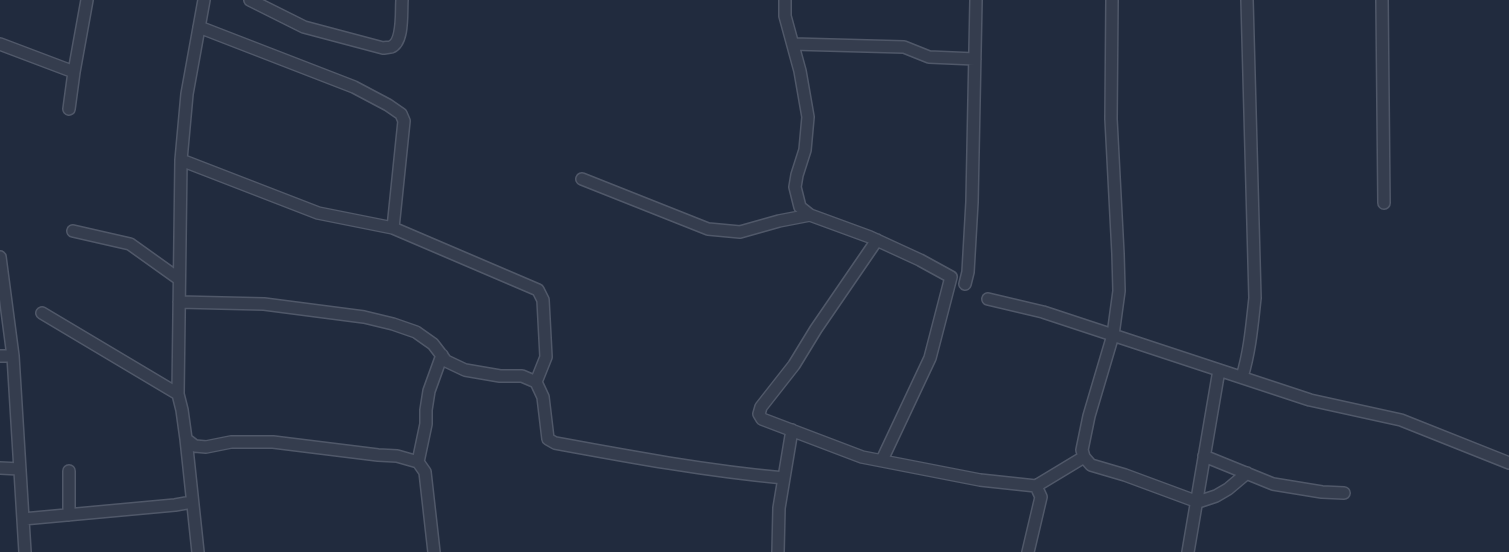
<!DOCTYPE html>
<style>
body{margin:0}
canvas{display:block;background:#212b3e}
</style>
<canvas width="1509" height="552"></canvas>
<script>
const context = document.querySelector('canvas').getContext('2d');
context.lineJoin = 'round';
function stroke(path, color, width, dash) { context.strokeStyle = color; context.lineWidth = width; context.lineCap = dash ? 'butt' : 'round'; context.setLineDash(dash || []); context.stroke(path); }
const street = new Path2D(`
 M204,0L187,94L181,160L178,394L182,410L186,439L195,446L206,447L231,442H273L378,455L397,456L418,462L425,472L434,552
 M250,0L304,27L383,48C384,48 390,47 391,47C404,42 401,12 402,0
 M785,0V16L800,71L808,117L805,150L797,175L795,187L800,207L810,215L870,237L920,260L951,277L930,358L882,460
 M1112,0L1111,119L1118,254L1119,291L1113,335L1089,416L1082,450L1084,457L1091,465L1125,475L1198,502L1216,496L1228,489L1247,473
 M1382,0L1384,203
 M199,27L354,87L388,105L401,114L404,121L393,228
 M0,44L74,72
 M793,44L904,47L929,57L975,59
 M69,109L74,72L87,0
 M181,160L318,213L393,228L538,290L543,300L546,357L536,382
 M582,179L708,229L740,232L779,221L810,215
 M73,231L130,244L179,279
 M877,240L816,329L794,365L761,407L759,414L762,419L862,457L980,480L1036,486L1084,457
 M0,257L13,356L25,552
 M965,284L968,272L972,202L976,0
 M988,299L1043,312L1310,400L1401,420L1509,463
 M179,302L264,304L364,317L393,324L416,332L433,344L446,361L465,370L500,376H522L536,382L543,397L548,439L555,443C631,457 707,471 784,478
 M42,313L178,394
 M0,356H13
 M1242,377C1250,351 1252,325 1255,298L1247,0
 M186,439L198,552
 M1204,456L1273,484L1322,492L1344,493
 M418,462L426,424V410L429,391L442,355
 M0,468L20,469
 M69,471V515
 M23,519L175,505L192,502
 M778,552L779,508L792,430
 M1028,552L1041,497L1036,486
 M1188,552L1219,370`);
stroke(street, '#505869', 14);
stroke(street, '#353d4e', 11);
</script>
